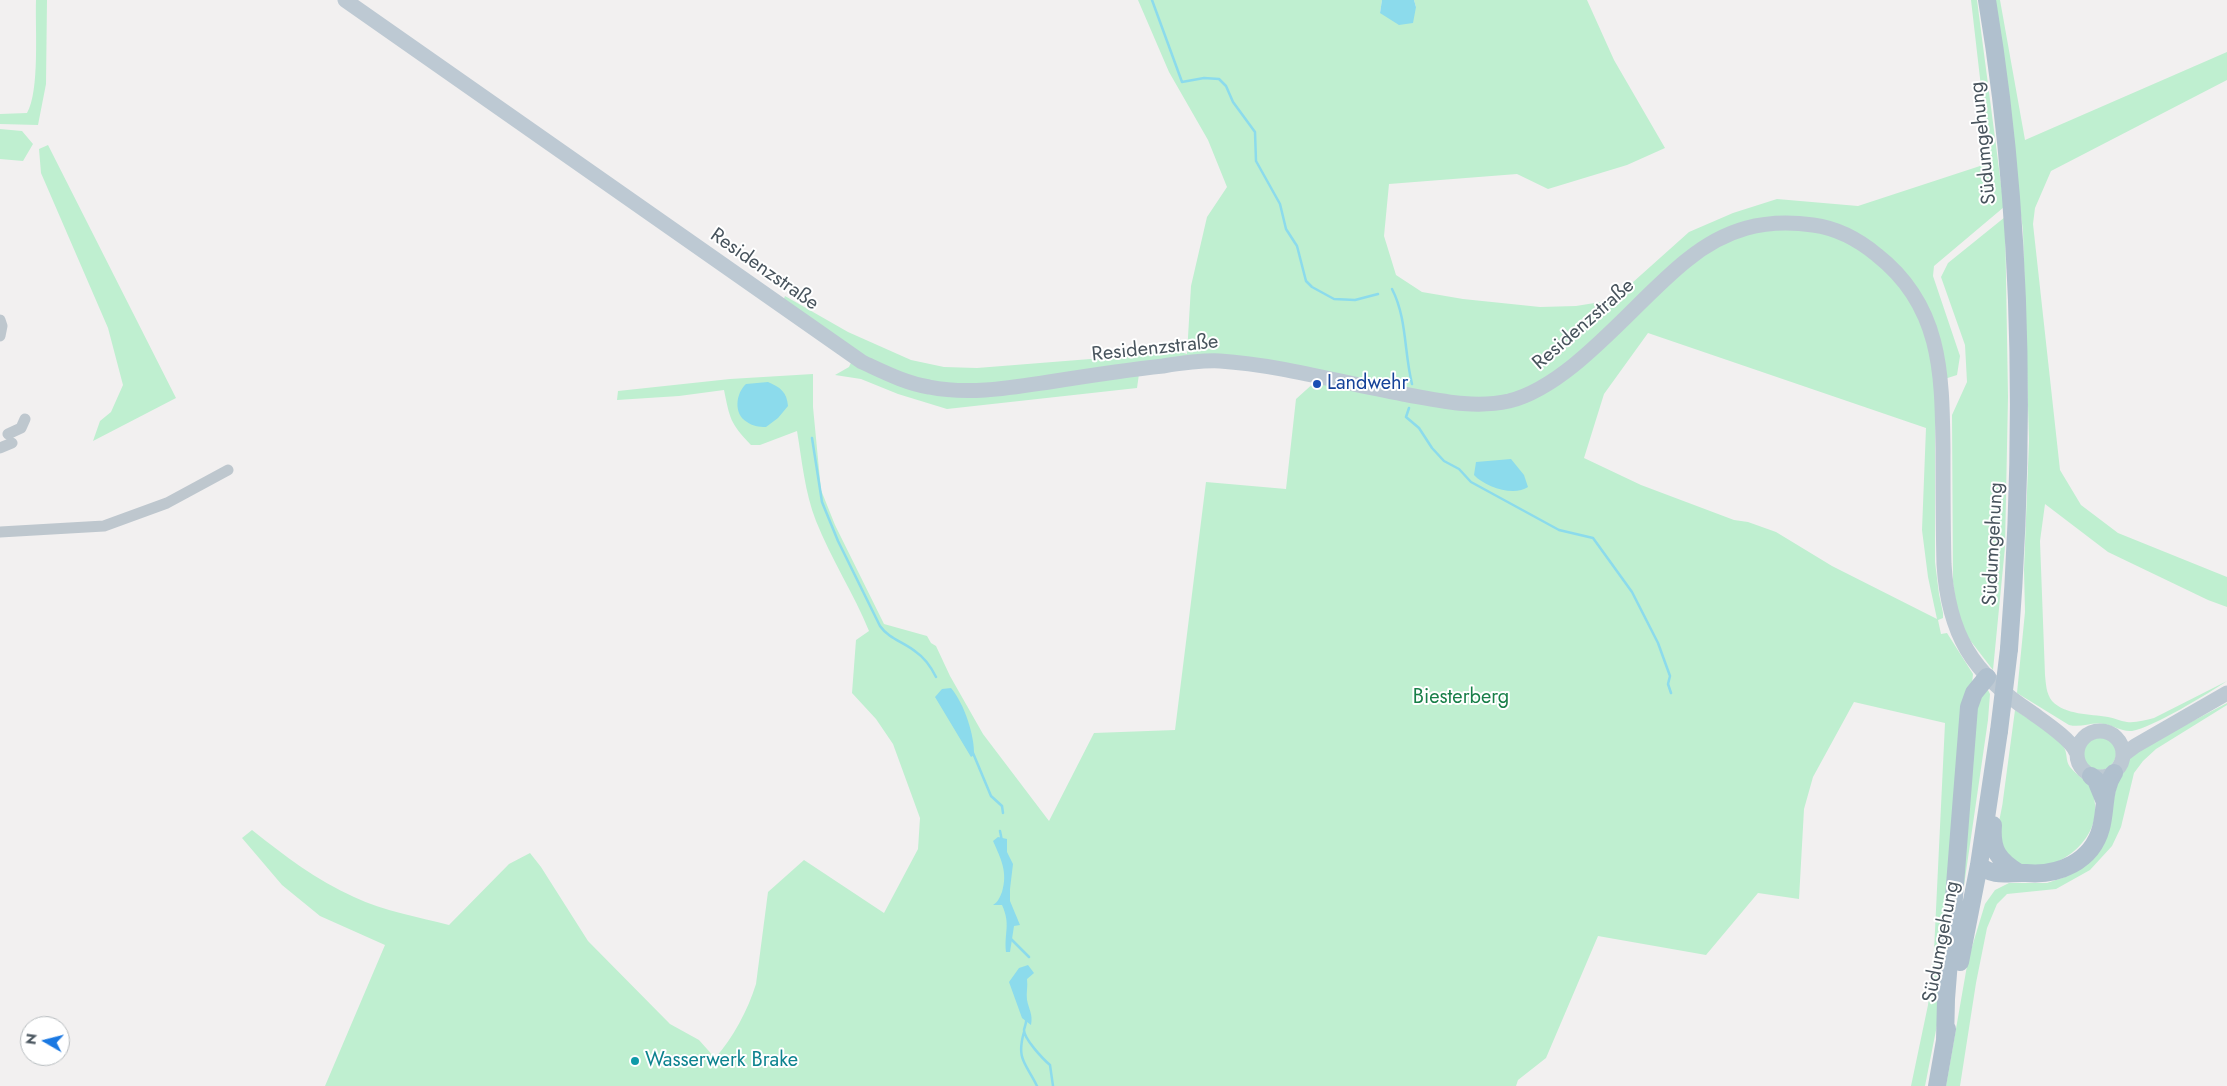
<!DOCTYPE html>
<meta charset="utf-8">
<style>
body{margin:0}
#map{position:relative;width:2227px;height:1086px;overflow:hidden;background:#f2f0f0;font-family:Jost,sans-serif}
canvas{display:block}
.north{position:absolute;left:20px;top:1016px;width:50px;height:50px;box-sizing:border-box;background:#fff;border:1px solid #b6bbbe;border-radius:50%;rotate:278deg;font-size:14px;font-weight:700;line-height:20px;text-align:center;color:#48545d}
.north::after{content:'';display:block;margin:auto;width:18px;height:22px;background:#1a78e2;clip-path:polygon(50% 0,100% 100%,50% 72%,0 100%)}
</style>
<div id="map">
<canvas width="2227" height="1086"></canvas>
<div class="north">N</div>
</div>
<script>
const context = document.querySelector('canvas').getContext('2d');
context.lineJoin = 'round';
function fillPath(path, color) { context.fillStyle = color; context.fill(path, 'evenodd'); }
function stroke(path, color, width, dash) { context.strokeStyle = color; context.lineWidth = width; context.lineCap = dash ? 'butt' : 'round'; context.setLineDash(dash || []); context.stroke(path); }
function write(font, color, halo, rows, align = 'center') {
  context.font = font + ' Jost,sans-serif'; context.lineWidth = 4; context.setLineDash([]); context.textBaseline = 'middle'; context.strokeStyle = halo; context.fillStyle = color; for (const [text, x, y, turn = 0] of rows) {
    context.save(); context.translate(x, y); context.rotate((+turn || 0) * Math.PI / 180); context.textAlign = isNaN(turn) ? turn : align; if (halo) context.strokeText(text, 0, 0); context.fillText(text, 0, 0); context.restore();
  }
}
const green = new Path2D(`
 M36,0H47L46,84L38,125L0,124V114L27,113C40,91 35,27 36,0Z
 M1138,0H1382L1380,13L1416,7L1414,0H1587L1614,60L1665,148L1627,165L1548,189L1517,174L1389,184L1384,236L1396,275L1422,292L1463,299L1540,307L1576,306L1613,300L1689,232L1733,213L1777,199L1858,206L1980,166L1987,139L1971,0H1977L2004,207L1934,266L1933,276L1960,356L1957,375L1935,382V562L1939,594L1943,613V618L1938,620L1941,634L1947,633L1973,674L1939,1015L1925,1086H1911L1928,1005L1934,951L1945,723L1854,702L1813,777L1804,809L1799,899L1758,893L1706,955L1598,936L1546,1058L1518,1080L1516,1086H325L385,945L320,916L282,885L242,838L252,830C285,856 316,880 354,897C384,911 418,917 449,925L509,864L530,853L541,867L588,941L670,1024L699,1040L715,1058C733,1038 748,1010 756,984L768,892L804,860L884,913L918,849L920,818L893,744L876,719L852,693L856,640L869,631C854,594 831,559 816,521C805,493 802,461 797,431L760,445H751C730,423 730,419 724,390L679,396L617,400L618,391L730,379L813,374V407L821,490L835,525L884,624L927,636L931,643L936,646L950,676L983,734L1049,821L1094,733L1175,730L1206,482L1286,489L1296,399L1316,381L1251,358L1187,355L1139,374L1137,388L947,409L898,394L861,379L835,375L849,367L856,352L783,301L785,296L848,332L911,360L944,367L977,368L1103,358L1171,349L1187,354L1191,286L1207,217L1227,187L1208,140L1169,72ZM1648,333L1926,428L1922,530L1928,577L1937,619L1832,566L1776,532L1748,522L1734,520L1641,485L1584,458L1604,394Z
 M1994,0H2000L2025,140L2227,52V80L2051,171L2035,208L2033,224L2060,470L2081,505L2118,533L2227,577V607L2208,600L2108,552L2045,504L2040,541L2045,675C2046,684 2046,693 2052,701C2065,715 2090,714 2108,717C2114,718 2120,721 2127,722C2136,723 2145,720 2154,718L2227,681C2209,693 2152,728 2132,731C2121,732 2114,725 2103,724C2091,722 2081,728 2069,725L2017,693L2025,612L2024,570L2029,441L2023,231Z
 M0,129L22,131L33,144L23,161L0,159Z
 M48,145L176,398L93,441L100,421L111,412L123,385L108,328L41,173L39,149Z
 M2005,217L2008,397L2005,547L1993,670L1966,635L1957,611L1953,582L1952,415L1967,382L1965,345L1941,277L1948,263Z
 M1988,690L1990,694L1988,720L1957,934L1976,706L1984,691Z
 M2227,703V705L2156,749L2143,761L2134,773L2121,827L2112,846L2090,870L2056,889L2007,894L1997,904L1987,928L1976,983L1960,1086H1946L1968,960L1985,904L1995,890L2009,883H2047L2068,876L2088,862L2113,803L2119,775L2126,768L2132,753Z
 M2015,710C2028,719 2055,732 2063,746C2068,752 2065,761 2070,767C2076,775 2087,780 2091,789C2118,852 2009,903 1999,834C1997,824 2002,811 2003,800C2007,770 2011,740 2015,710Z
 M2082 753a17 17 0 1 1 34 0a17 17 0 1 1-34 0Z`);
const water = new Path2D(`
 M1382,0H1414L1416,7L1413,23L1399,25L1380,13Z
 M768,382C780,387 787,392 788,406L778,418L766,427C759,427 752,426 747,422C733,414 736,393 746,384Z
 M1511,459L1524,475L1528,487C1514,497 1485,487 1474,475L1476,462Z
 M951,688C964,703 975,736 974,755L971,757L935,697L942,689Z
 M998,837L1007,839V852L1013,864L1010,889V901L1020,925L1014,926L1010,952H1006C1004,932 1011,925 1002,905H993C998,902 1000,897 1002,892C1008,872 1001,859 993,841Z
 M1028,965L1034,973L1027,979C1028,986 1026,993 1027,1000C1029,1010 1033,1014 1031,1025L1022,1018L1009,982L1019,968Z`);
const stream = new Path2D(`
 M1152,0L1182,82L1204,78L1219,79L1226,86L1233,102L1255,132L1256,161L1280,204L1286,229L1297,246L1306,281L1312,287L1334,299L1355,300L1378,294
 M1392,289C1407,318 1404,352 1412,384
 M1409,408L1406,417L1419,428L1432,448L1444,461L1459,469L1471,482L1559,530L1593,538L1632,592L1658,643L1670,676L1668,684L1671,693
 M812,438L822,502L838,541L880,626C889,639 904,642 916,652C925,658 931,667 936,677
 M973,753L991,796L1002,806L1003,813
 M1000,831L1002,841
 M1009,937L1029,957
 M1026,1018C1027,1022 1025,1025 1024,1030C1024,1039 1043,1059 1050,1065L1053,1086
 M1024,1032C1016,1060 1026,1063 1037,1086`);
const street = new Path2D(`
 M0,320L2,326L0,336
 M8,434L21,428L25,419
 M0,448L12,443
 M0,532L104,526L167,503L228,470`);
const secondary = new Path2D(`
 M345,0L862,362C884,372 905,383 929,387C969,395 1009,388 1049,382C1087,376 1125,370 1163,366C1182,363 1201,360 1220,361C1281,365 1342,383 1403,394C1438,400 1473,409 1509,401C1573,385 1635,301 1687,260C1725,229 1764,218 1813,225C1836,228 1859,240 1877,255C1942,306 1942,374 1943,449C1943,487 1943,526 1944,564C1948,633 1972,674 2031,712C2043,721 2071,739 2076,752
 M2077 754a23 23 0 1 1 46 0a23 23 0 1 1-46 0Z
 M2123,755L2135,746L2227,693`);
const primary = new Path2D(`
 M1987,0C2023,215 2026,433 2009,649
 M2091,776L2096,780L2105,802
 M1993,825C1991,850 1998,860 2019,873
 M1979,865C1994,878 2009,872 2026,873C2058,876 2092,862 2101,828C2106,810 2103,789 2114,773
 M1960,962L1979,865L1999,731
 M1945,1041L1946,999L1969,707L1974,693L1987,677
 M1937,1086L1947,1029`);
const primaryBridge = new Path2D(`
 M1999,731L2009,649`);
const markers = [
 [1317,384,5,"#1a4fb4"],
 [635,1061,5,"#0f9aa8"]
];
const streetNames = [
 ["Südumgehung",1984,143,-96],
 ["Residenzstraße",764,270,35],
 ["Residenzstraße",1584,325,-41],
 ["Residenzstraße",1155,349,-6],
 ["Südumgehung",1994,544,-87],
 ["Südumgehung",1942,942,-79]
];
const transitNames = [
 ["Landwehr",1327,384]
];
const parkNames = [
 ["Biesterberg",1461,698]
];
const cultureNames = [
 ["Wasserwerk Brake",645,1061]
];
fillPath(green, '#bfefd0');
fillPath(water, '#8cdbec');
stroke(stream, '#8cdbec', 2.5);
stroke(street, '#bec7ce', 11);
stroke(secondary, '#bdc9d3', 15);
stroke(primary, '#b0c0ce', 18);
stroke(primaryBridge, '#b0c0ce', 18);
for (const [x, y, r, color] of markers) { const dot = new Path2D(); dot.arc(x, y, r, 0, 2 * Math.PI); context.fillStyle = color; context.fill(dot); stroke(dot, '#fff', 2); }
write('20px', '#48545d', '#fff', streetNames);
write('20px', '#164399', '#fff', transitNames, 'left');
write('20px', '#187f48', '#fff', parkNames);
write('20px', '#0d838f', '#fff', cultureNames, 'left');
</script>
